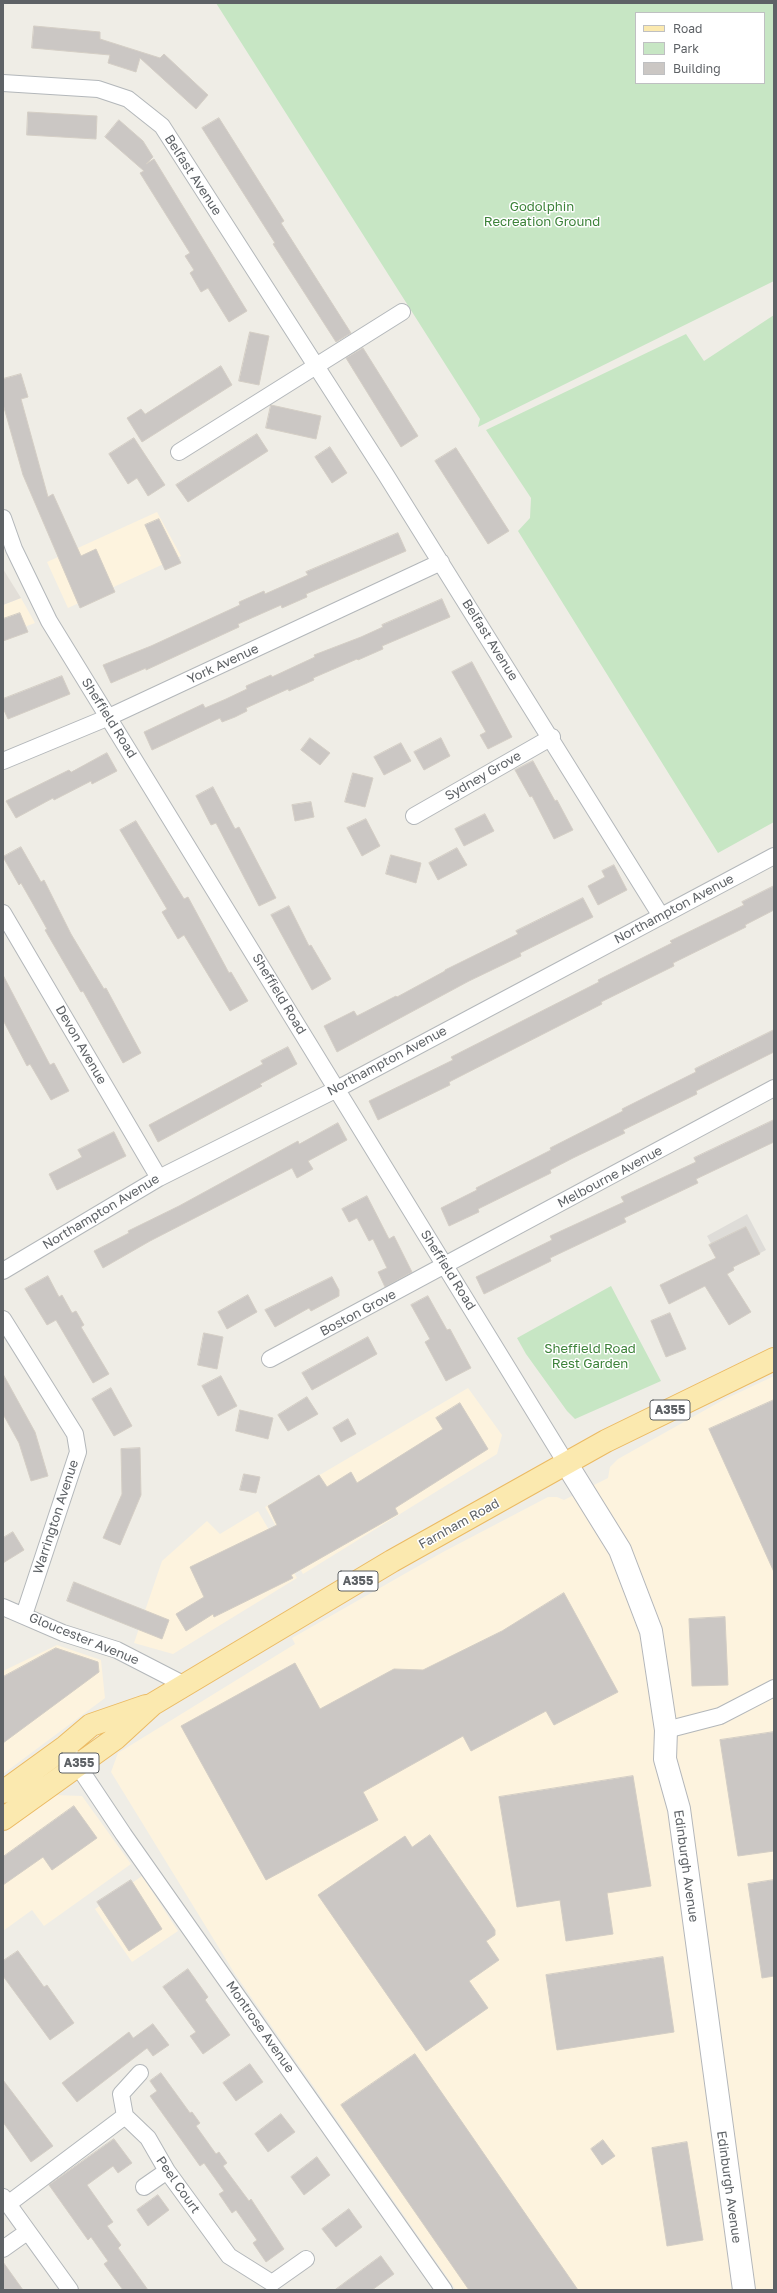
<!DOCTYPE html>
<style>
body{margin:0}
#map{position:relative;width:777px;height:2293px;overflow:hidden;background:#efede6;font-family:"Golos Text",sans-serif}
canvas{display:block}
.frame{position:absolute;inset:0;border:4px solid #5e6266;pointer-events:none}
.legend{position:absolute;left:635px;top:12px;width:130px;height:72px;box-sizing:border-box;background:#fff;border:1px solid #bfc0c2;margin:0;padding:5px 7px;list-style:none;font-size:12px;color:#5e6266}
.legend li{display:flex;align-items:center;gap:8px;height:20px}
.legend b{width:20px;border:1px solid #bfc0c2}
</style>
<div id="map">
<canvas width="777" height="2293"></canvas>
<div class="frame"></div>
<ul class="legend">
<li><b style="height:5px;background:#fbe9af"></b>Road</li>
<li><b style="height:11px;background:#c7e6c4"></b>Park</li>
<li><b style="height:11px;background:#cbc7c4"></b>Building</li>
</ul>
</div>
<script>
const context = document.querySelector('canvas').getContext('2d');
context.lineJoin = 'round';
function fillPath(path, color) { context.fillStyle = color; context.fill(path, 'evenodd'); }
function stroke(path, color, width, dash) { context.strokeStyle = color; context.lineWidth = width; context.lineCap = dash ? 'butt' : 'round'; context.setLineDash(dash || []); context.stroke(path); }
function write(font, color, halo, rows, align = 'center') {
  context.font = font + ' "Golos Text",sans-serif'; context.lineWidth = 3; context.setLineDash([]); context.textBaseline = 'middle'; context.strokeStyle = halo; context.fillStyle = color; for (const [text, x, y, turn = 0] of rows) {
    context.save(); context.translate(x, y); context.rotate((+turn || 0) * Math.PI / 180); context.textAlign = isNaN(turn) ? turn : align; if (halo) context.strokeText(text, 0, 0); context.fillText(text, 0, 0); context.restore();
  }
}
const commercial = new Path2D(`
 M157,512L181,556L68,608L47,562Z
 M21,598L35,623L3,635V605Z
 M774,1376V2290H456L235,1974L111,1772L118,1753L295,1644L292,1638L443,1552L548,1497H557L564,1500L608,1478L610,1467L618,1459L723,1400Z
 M468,1388L502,1435L497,1454L303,1574L265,1507Z
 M258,1511L297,1578L173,1654L134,1643L162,1561L207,1521L220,1534Z
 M57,1645L101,1660L105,1698L3,1774V1671Z
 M54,1795L82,1796L131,1864L44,1926L32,1910L3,1931V1833Z
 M142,1876L178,1931L132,1962L95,1909Z`);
const industrial = new Path2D(`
 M747,1214L766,1250L726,1271L707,1236Z`);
const education = new Path2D(`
 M3,569L21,598L3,605Z`);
const green = new Path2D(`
 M216,3H774V281L478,427L480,419ZM636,13H764V83H636Z
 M774,315V822L718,853L518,531L530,518L531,498L486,430L686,334L704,361Z
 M611,1286L661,1381L575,1419L567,1411L526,1354L517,1338Z`);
const building = new Path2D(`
 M34,26L100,32V39L160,58L164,54L208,95L196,109L140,58L136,72L108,63L110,55L32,48Z
 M28,112L97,116L96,139L27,135Z
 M219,118L284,221L281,223L351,333L336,342L273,244L275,243L202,128Z
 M119,120L143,141L153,157L146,164L154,159L247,311L229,322L208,288L201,292L190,273L194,270L185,256L190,253L140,173L144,171L105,137Z
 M250,332L269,336L259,385L239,381Z
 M363,348L418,436L401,447L346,358Z
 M221,366L232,385L142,442L127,418L141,409L145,414Z
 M21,374L28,397L21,399L48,497L53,494L81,556L96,549L115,592L80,608L23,475L3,404V379Z
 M271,405L321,416L316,439L266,428Z
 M257,434L268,451L188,502L176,485Z
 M134,438L165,485L148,496L137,478L128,484L109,454Z
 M330,447L347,473L332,483L315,457Z
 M456,448L509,531L488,544L435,461Z
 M159,519L181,563L165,570L145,525Z
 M398,533L406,551L306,594L307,597L282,608L281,605L238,624L239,627L146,670V668L111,683L103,665L151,646L240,605L239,602L264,591L265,594L308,575L306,572Z
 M442,599L450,617L382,646L383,649L358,660L357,659L313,678L314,680L289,691L288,689L246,708L247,711L235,717L222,722L220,718L152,750L144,732L203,704L205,708L226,699L247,689L246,686L271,675L272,677L315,657L314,655L361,637L383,627L382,625Z
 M20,613L28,632L3,641V619Z
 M472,662L512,737L488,749L480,735L486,732L452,672Z
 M62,676L70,694L8,719L3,708V699Z
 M310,738L330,753L320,765L301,750Z
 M441,738L450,756L424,770L414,752Z
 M401,743L411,761L384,775L374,757Z
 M107,753L117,771L92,784L91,781L54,800L53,798L16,818L6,801L69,770L71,772Z
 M533,761L555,801L557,800L573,830L554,839L532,796L530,797L515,770Z
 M353,773L373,778L365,807L345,802Z
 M213,787L235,829L239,827L276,898L259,906L216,823L211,825L196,796Z
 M311,802L314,817L295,821L292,805Z
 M485,814L494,831L464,846L455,829Z
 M366,819L380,846L362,856L347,828Z
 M136,821L184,899L188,897L229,973L231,972L248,1001L230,1011L184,935L178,939L162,912L167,909L120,830Z
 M21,847L41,882L44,880L71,934L104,989L106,988L141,1053L123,1063L83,991L81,992L45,930L47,929L33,904L21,883L19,885L3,857Z
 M457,848L467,865L438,880L429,863Z
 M391,855L421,863L416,883L386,874Z
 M614,865L627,890L598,905L588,886L605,877L602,871Z
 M774,886V910L745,925L746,927L673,963L674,966L601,1002L602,1004L449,1082L450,1085L378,1120L369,1101L453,1060L451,1057L599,982L598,980L672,943L670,941L744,905L742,902Z
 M583,898L593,917L520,953L521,956L469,981L337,1052L324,1026L354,1011L357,1016L396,996L397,997L445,971V970L518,934L516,931Z
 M289,906L309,946L311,945L331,979L312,990L271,915Z
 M3,975L50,1065L54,1063L69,1091L51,1100L30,1064L27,1066L3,1020Z
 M774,1030V1052L696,1091L697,1094L623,1130L625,1133L573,1158L550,1170L551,1173L478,1209L479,1212L449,1226L441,1208L477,1190L476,1188L551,1150L550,1148L623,1111L622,1109L696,1072L695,1069Z
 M288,1047L297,1064L260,1084L262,1086L158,1142L149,1125L263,1064L261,1061Z
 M774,1120V1142L696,1179L698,1183L624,1218L626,1222L550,1258L551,1261L484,1294L476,1277L552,1240L550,1236L624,1202L621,1197L696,1162L694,1158Z
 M338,1123L347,1140L308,1161L313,1169L297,1178L292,1168L150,1241L103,1268L94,1251L129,1233L128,1231L179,1206L298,1141L299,1144Z
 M114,1132L126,1156L57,1190L49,1174L82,1157L78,1150Z
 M367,1196L389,1239L394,1236L412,1272L385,1287L378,1272L387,1268L373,1239L369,1241L357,1218L349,1222L342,1209Z
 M746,1227L760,1254L733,1267L734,1270L727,1274L751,1312L729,1325L705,1286L669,1304L660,1285L716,1258L709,1245Z
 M48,1276L59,1297L62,1295L72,1313L76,1311L84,1325L81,1327L109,1374L93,1383L56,1320L47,1325L25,1289Z
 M332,1277L339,1290V1296L311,1311L309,1308L275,1327L265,1310Z
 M248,1295L257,1312L227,1329L218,1312Z
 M428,1296L447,1330L450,1329L471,1368L446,1381L425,1342L430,1339L411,1305Z
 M670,1313L686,1349L666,1357L651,1321Z
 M204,1333L223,1337L217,1369L198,1365Z
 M368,1337L377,1354L312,1390L302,1373Z
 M3,1374L35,1432L48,1476L31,1481L19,1443L3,1414Z
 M221,1376L237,1406L218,1416L202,1386Z
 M111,1388L132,1426L114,1436L92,1399Z
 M307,1397L318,1414L288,1431L278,1415Z
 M774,1400V1572L709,1429Z
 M460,1403L488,1449L395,1508L398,1514L291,1575L293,1578L214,1617L213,1614L186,1631L176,1614L204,1597L190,1567L277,1525L268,1506L319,1475L327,1487L351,1472L357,1483L443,1429L436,1418Z
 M240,1410L273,1418L268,1439L236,1431Z
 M348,1419L356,1434L341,1442L333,1428Z
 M140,1448L141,1495L120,1545L103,1538L122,1494L121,1449Z
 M244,1474L260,1477L256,1493L240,1490Z
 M13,1532L24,1550L3,1563V1538Z
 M74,1582L169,1620L162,1639L67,1601Z
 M564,1593L618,1692L554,1725L546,1711L471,1751L463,1736L363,1792L378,1820L266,1880L181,1726L295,1663L320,1709L394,1669L423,1670L502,1631Z
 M725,1617L728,1685L692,1686L689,1619Z
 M56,1648L98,1662L99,1672L3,1743V1677Z
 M774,1732V1851L738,1856L720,1740Z
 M633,1776L651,1886L607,1893L613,1934L566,1941L560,1900L517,1907L499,1797Z
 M74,1806L97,1838L52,1870L43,1857L3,1885V1857Z
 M430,1835L495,1930V1935L486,1941L499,1960L469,1981L488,2008L426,2051L318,1895L405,1836L412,1847Z
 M131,1880L162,1929L129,1951L97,1902Z
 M774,1880V1976L762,1978L748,1884Z
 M18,1951L44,1987L47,1985L74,2023L50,2040L3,1976V1961Z
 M663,1957L674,2032L557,2050L546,1975Z
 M188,1969L208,1997L205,2000L230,2035L203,2054L190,2036L196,2032L163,1987Z
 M153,2024L169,2045L153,2056L147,2048L77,2102L62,2083L129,2032L133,2038Z
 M415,2054L578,2290H469L341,2105Z
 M250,2064L263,2082L236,2101L223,2083Z
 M161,2073L190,2113L192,2112L200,2123L196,2126L216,2154L219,2152L227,2163L223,2166L249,2201L251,2199L284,2249L266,2262L253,2243L257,2240L236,2210L232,2213L219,2194L224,2191L204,2163L200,2166L150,2096L157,2091L150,2081Z
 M3,2080L53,2146L31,2162L3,2122Z
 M281,2114L295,2132L268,2152L255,2134Z
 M114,2139L132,2163L118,2173L113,2166L87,2185L113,2222L107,2226L121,2245L118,2248L148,2290H123L104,2264L108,2261L91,2237L88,2240L49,2185Z
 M603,2140L615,2156L602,2165L591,2149Z
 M687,2142L703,2240L667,2246L652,2148Z
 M317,2157L330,2175L304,2195L291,2177Z
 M158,2195L169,2210L148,2226L137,2210Z
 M349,2209L362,2227L336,2247L322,2229Z
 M381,2256L394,2274L372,2290H335Z
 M3,2262L23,2290H3Z`);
const street = new Path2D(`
 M3,83L98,89L128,99L162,126L386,475L661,916
 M179,452L402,312
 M3,518L14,549L49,621L566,1463
 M3,761L109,717L441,562
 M414,816L552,737
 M3,913L159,1178
 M3,1271L159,1178L337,1089L774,856
 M3,1319L75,1434L78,1452L24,1615
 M270,1359L774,1088
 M3,1607L63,1633L117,1650L185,1685
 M666,1730L720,1716L774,1688
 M72,1757L124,1835L444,2290
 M140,2073L121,2094L125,2116L148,2138L167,2171L229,2256L272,2283L306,2259
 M144,2187L167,2171
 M3,2197L70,2290
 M8,2204L125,2116
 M3,2249L27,2232`);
const secondary = new Path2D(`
 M566,1463L620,1550L651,1631L666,1730L665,1759L679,1809L744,2290`);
const primary = new Path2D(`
 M3,1792L65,1747L91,1725L146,1706
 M3,1819L116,1738L153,1704L392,1561L606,1441L774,1359`);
const shields = [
 [670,1410,40],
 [358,1581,40],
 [79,1763,40]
];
const shieldNames = [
 ["A355",670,1410],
 ["A355",358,1581],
 ["A355",79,1763]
];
const streetNames = [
 ["Belfast Avenue",193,175,57],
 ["Belfast Avenue",490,640,58],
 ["York Avenue",223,664,-25],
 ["Sheffield Road",109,718,58],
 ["Sydney Grove",483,776,-30],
 ["Northampton Avenue",674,909,-28],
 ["Sheffield Road",279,994,59],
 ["Devon Avenue",81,1045,60],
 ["Northampton Avenue",387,1061,-28],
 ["Melbourne Avenue",610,1177,-28],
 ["Northampton Avenue",101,1212,-31],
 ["Sheffield Road",448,1270,58],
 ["Boston Grove",358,1313,-28],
 ["Warrington Avenue",56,1517,-72],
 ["Farnham Road",459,1524,-29],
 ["Gloucester Avenue",84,1639,22],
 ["Edinburgh Avenue",686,1866,82],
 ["Montrose Avenue",260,2027,55],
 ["Peel Court",178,2185,55],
 ["Edinburgh Avenue",729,2187,82]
];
const parkNames = [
 ["Godolphin",542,207],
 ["Recreation Ground",542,222],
 ["Sheffield Road",590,1349],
 ["Rest Garden",590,1364]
];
fillPath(commercial, '#fdf3de');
fillPath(industrial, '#dedcd8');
fillPath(education, '#e2ded8');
fillPath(green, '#c7e6c4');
fillPath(building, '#cbc7c4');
stroke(building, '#d4cec5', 1);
stroke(street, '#b3b7ba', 18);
stroke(secondary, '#b3b6ba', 24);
stroke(primary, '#ebba63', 24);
stroke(street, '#fff', 16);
stroke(secondary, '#fff', 22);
stroke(primary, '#fbe9af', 22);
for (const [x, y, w] of shields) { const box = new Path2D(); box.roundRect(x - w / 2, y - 10, w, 20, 3); context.fillStyle = '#fff'; context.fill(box); stroke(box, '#5e6266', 1); }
write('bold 12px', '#5e6266', null, shieldNames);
write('13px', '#5e6266', '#fff', streetNames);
write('13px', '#3c8239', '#fff', parkNames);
</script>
